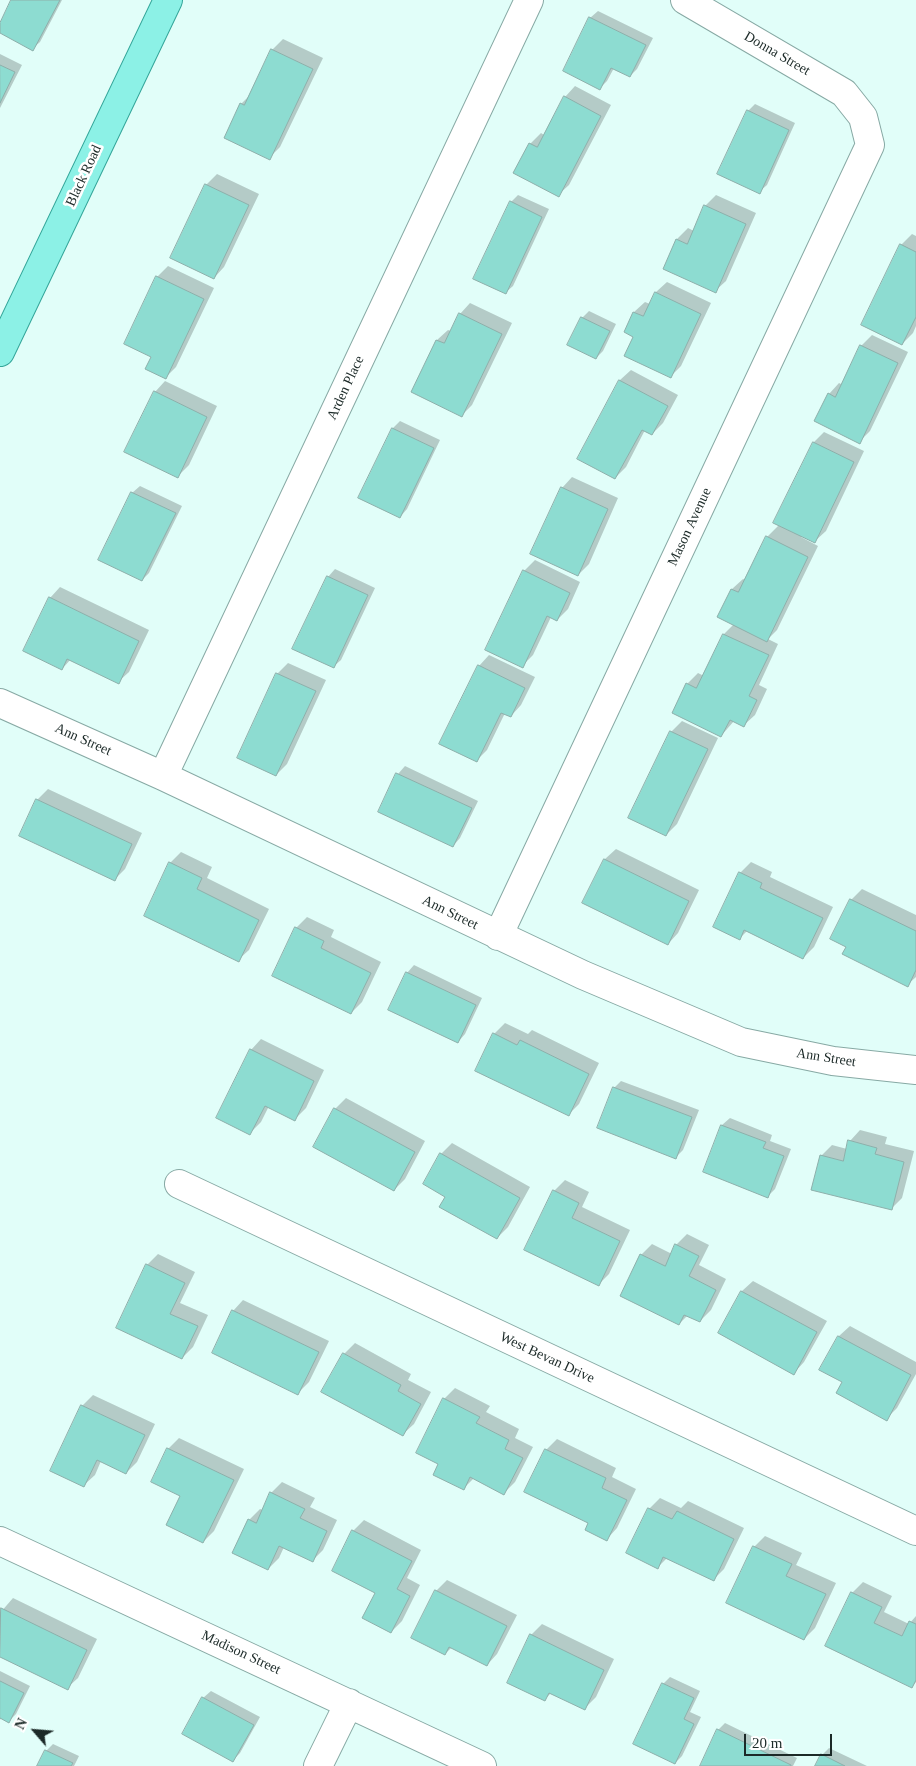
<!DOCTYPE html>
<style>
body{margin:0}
#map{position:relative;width:916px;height:1766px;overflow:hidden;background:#e1fef9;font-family:Georgia,serif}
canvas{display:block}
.north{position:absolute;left:10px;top:1706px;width:50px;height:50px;-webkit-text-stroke:4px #fff;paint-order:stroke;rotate:297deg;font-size:14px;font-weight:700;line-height:20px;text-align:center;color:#1c2a28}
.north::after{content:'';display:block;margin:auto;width:18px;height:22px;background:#1c2a28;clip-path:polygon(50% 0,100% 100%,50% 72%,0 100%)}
.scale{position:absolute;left:744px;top:1734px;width:88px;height:22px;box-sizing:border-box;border:2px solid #1c2a28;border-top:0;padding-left:6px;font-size:15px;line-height:18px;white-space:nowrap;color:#1c2a28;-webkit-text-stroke:4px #fff;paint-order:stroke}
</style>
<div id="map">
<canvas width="916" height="1766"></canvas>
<div class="north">N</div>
<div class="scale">20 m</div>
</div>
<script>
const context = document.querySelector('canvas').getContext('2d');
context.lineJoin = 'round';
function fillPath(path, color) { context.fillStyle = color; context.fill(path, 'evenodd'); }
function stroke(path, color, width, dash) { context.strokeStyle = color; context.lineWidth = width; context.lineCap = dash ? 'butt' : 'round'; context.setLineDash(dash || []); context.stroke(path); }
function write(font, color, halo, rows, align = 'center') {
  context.font = font + ' Georgia,serif'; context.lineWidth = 5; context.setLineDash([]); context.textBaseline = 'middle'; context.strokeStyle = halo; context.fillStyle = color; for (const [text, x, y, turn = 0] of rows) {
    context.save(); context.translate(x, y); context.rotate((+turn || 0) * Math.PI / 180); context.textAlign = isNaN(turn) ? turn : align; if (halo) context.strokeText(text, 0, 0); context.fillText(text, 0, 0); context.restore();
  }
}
const shadow = new Path2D(`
 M14,0H62L40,42L32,49L0,32V26Z
 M598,11L653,38L637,69L630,76L614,68L607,81L600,88L590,18Z
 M283,39L323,58L280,147L269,158L241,104L251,94L272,50Z
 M0,54L22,65L0,108Z
 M575,86L611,105L569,185L558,195L530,144L541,133L544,135L565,97Z
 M755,104L795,123L767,185L759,192L748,111Z
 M217,174L259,194L224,267L214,278L206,185Z
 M518,195L549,209L513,286L505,293L511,202Z
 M716,195L756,213L726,281L715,291L664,268L677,239L688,228L694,231L705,206Z
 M912,234L916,236V326L913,333L902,344L901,245Z
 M168,266L214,288L176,367L165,378L157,277Z
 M667,282L711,303L681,366L670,377L635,336L634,312L645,302L650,304L656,292Z
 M470,303L512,323L472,405L462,415L412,392L437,340L448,330L451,331L460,314Z
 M589,311L616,324L603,351L596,358L582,318Z
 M872,335L908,352L870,431L859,442L829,394L839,383L843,385L861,346Z
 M631,370L678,395L663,423L652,434L645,430L626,467L615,478L578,458L620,380Z
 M165,381L217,406L189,465L178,476L155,392Z
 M400,421L440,440L407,509L400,517L360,497L393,428Z
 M824,432L864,451L826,531L815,541L802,535L801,537L818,546L777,630L768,639L778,644L759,685L767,689L755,715L744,725L734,721L721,736L687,684L698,673L704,676L724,634L734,624L719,617L732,589L743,579L746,580L767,537L780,524L814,442Z
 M572,477L618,498L589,564L578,575L562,488Z
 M140,486L182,506L149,573L142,580L132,493Z
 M535,560L580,582L568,609L557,620L551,617L533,655L522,666L524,571Z
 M335,569L375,588L341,660L333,667L328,577Z
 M60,587L149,630L129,672L118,682L71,659L62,669L50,598Z
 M489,655L535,677L521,705L511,716L505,713L487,750L476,761L479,666Z
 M288,663L326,680L287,764L276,775L238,758L277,674Z
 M682,721L718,738L677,824L666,835L671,732Z
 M405,766L478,801L460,838L453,846L380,811L398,774Z
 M48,789L142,833L125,869L114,880L37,800Z
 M616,849L699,890L678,933L668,944L583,903L605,859Z
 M181,852L212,867L207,878L269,909L249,950L238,960L170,863Z
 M751,862L772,872L770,877L833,907L814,947L803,958L747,931L740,938V873Z
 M862,889L916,915V977L907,985L847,946L851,900Z
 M307,917L334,930L331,937L381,962L362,1002L351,1013L296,928Z
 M414,965L482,998L465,1034L458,1042L407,973Z
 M505,1023L528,1034L532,1030L599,1063L579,1104L568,1115L477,1070L494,1034Z
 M261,1039L324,1070L306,1108L295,1119L269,1106L261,1122L250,1133L251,1050Z
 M621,1081L699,1110L683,1150L676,1157L614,1088Z
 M346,1098L425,1141L405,1179L394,1190L335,1109Z
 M730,1118L772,1135L770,1141L791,1149L775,1189L768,1196L704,1171L722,1125Z
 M860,1130L887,1137L885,1144L914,1151L902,1198L891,1209L821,1156L832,1145L847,1149L850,1141Z
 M452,1143L530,1187L508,1227L497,1238L447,1196L441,1154Z
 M565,1180L589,1192L582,1207L630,1230L609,1274L599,1284L554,1191Z
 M687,1234L709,1245L699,1265L726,1279L711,1310L700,1321L688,1315L679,1324L621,1296L641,1255L652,1244L672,1254L676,1245Z
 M158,1254L195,1272L180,1303L208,1315L193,1347L182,1358L147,1265Z
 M753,1281L827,1321L804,1362L794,1373L720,1333L742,1291Z
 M243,1300L329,1341L309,1382L298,1393L233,1311Z
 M850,1326L916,1362V1374L897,1408L886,1419L843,1382L821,1369L839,1336Z
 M355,1343L411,1374L408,1380L431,1392L414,1424L403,1434L344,1354Z
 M455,1388L490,1406L486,1412L519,1429L515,1438L533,1447L515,1482L504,1493L474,1478L464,1488L440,1463L444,1399Z
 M93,1395L155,1424L137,1462L126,1473L101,1461L95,1475L84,1485L82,1406Z
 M179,1438L244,1469L214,1531L203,1542L181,1495L168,1449Z
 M557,1439L616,1468L612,1477L636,1489L617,1528L607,1539L590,1522L546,1450Z
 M282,1482L315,1498L310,1507L337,1520L323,1550L312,1561L284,1547L279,1558L268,1569L249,1520L260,1509L263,1510L271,1493Z
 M660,1498L681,1508L688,1501L744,1528L724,1569L713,1580L667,1558L658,1567L649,1509Z
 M364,1520L421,1550L407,1578L420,1585L402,1621L391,1632L353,1531Z
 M765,1536L802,1553L796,1565L836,1583L815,1628L804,1639L754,1547Z
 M447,1580L517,1615L497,1654L487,1665L452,1647L445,1654L413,1638L436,1591Z
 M863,1582L892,1596L884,1612L909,1624L916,1616V1682L912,1687L852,1593Z
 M13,1598L97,1639L78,1678L67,1688L0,1656V1613Z
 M542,1624L614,1659L596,1697L585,1708L552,1692L545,1699L531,1635Z
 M0,1671L30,1686L16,1714L9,1721L1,1718L0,1720Z
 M670,1677L700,1691L690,1712L701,1717L682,1756L675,1763L663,1684Z
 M211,1691L260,1717L240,1753L233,1760L203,1698Z
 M725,1723L797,1758L793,1766H701L718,1730Z
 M53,1744L79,1756L74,1766H38L46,1751Z
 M829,1748L867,1766H817L822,1755Z`);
const building = new Path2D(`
 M11,0H60L33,51L0,33V23Z
 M589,17L646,45L630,77L611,68L600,90L563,71Z
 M271,49L313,69L270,160L224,138L240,103L244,105Z
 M0,65L15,72L0,103Z
 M564,96L601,116L559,197L513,173L529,143L537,147Z
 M747,110L789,130L760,194L717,174Z
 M205,184L249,205L214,279L170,258Z
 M510,201L542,217L506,294L473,279Z
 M704,205L746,224L716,293L663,269L676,239L687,244Z
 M900,244L916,252V317L902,345L861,325Z
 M156,276L204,299L166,379L145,369L151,357L124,344Z
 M655,292L701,314L671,378L624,356L633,337L624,332L633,312L643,316Z
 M459,313L502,334L462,417L411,392L436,340L444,343Z
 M581,317L610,331L596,359L567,345Z
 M860,345L898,363L860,444L814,421L828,393L835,397Z
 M619,380L668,406L652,435L642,430L615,479L577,459Z
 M154,391L207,417L178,478L124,452Z
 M392,428L434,448L400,518L358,498Z
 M813,442L854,462L815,543L773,523Z
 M561,487L608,509L578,576L530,554Z
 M131,492L176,513L142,581L98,560Z
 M766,536L808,557L767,642L717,617L731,589L738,592Z
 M523,570L570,593L557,621L547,616L523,668L485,650Z
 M327,576L368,595L334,668L292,649Z
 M49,597L139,641L119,684L67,659L62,670L23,651Z
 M723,634L769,655L749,696L757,700L744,727L730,720L721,737L672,713L686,683L696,688Z
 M478,665L525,688L511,717L501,713L477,762L439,744Z
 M276,673L316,691L276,776L237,758Z
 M670,731L708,749L666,836L628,818Z
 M396,773L472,808L453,847L378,812Z
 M36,799L132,844L115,881L19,836Z
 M604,859L689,901L668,945L582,903Z
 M169,862L202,878L197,889L259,920L239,962L144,916Z
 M739,872L762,883L760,888L823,918L803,959L744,930L740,940L713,927Z
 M850,899L916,931V970L908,987L842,954L846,947L830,939Z
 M295,927L324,941L321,948L371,973L351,1014L272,976Z
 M406,972L476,1005L458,1043L388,1010Z
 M493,1033L517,1045L520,1040L589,1074L569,1116L475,1071Z
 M250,1049L314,1081L295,1121L265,1106L250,1135L216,1118Z
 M613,1087L692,1117L676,1159L597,1128Z
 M334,1108L415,1152L394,1191L313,1147Z
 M721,1125L766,1142L763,1148L784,1156L768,1198L703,1172Z
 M848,1140L877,1148L875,1154L904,1162L892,1210L811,1190L820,1155L843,1161Z
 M440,1153L520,1198L497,1239L439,1207L445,1197L423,1184Z
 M553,1190L579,1203L572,1218L620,1241L599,1286L524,1250Z
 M675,1244L699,1256L689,1276L716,1290L700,1322L684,1315L679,1325L620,1296L640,1254L665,1266Z
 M146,1264L185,1283L170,1314L198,1326L182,1359L116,1328Z
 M741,1291L817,1332L794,1375L718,1333Z
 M232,1310L319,1352L298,1395L212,1353Z
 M838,1336L911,1375L887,1421L836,1393L842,1382L819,1370Z
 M343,1353L401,1385L398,1391L421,1404L403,1436L321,1392Z
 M443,1398L480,1417L476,1423L509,1440L505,1449L523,1458L504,1495L470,1477L464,1490L433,1475L438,1464L416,1453Z
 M81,1405L145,1435L126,1474L97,1460L84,1487L50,1471Z
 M167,1448L234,1480L203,1543L166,1525L180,1496L151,1482Z
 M545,1449L606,1478L602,1488L627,1500L607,1541L585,1530L588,1523L524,1492Z
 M270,1492L305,1509L300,1518L327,1531L313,1562L279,1546L268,1570L232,1553L248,1519L256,1523Z
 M648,1508L672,1519L677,1511L734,1539L714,1581L663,1557L658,1569L626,1553Z
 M352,1530L412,1561L397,1589L410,1596L391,1633L362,1618L375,1593L332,1571Z
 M753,1546L792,1564L786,1576L826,1594L804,1640L726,1603Z
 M435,1590L507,1626L487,1666L449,1647L445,1655L411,1638Z
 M851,1592L882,1607L874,1623L902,1636L909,1621L916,1624V1680L912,1688L825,1646Z
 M1,1608L87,1650L68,1690L0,1657Z
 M530,1634L604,1670L585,1710L549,1693L545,1701L507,1683Z
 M0,1681L24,1693L9,1723L0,1718Z
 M662,1683L694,1698L684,1719L694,1724L675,1764L633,1744Z
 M202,1697L254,1725L233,1762L182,1734Z
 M717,1729L791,1765V1766H700Z
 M45,1750L73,1763L71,1766H37Z
 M821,1754L845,1766H815Z`);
const minor = new Path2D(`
 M0,703L163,776L583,975L741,1042L833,1061L916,1070
 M163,776L529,0
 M498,936L870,145L863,117L844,93L685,0
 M179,1184L916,1531
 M0,1541L482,1766
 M318,1766L349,1703`);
const major = new Path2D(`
 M0,352L168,0`);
const streetNames = [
 ["Donna Street",777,54,30],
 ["Black Road",84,176,-65],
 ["Arden Place",346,388,-65],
 ["Mason Avenue",690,527,-65],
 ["Ann Street",83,740,24],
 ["Ann Street",450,913,26],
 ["Ann Street",826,1058,9],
 ["West Bevan Drive",547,1358,25],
 ["Madison Street",241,1653,25]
];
fillPath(shadow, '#0003');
fillPath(building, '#8ddcd1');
stroke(building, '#8dafaa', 1);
stroke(minor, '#87a9a4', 30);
stroke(major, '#33a599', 30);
stroke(minor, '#fff', 28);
stroke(major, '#8cf1e6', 28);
write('14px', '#1c2a28', '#fff', streetNames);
</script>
